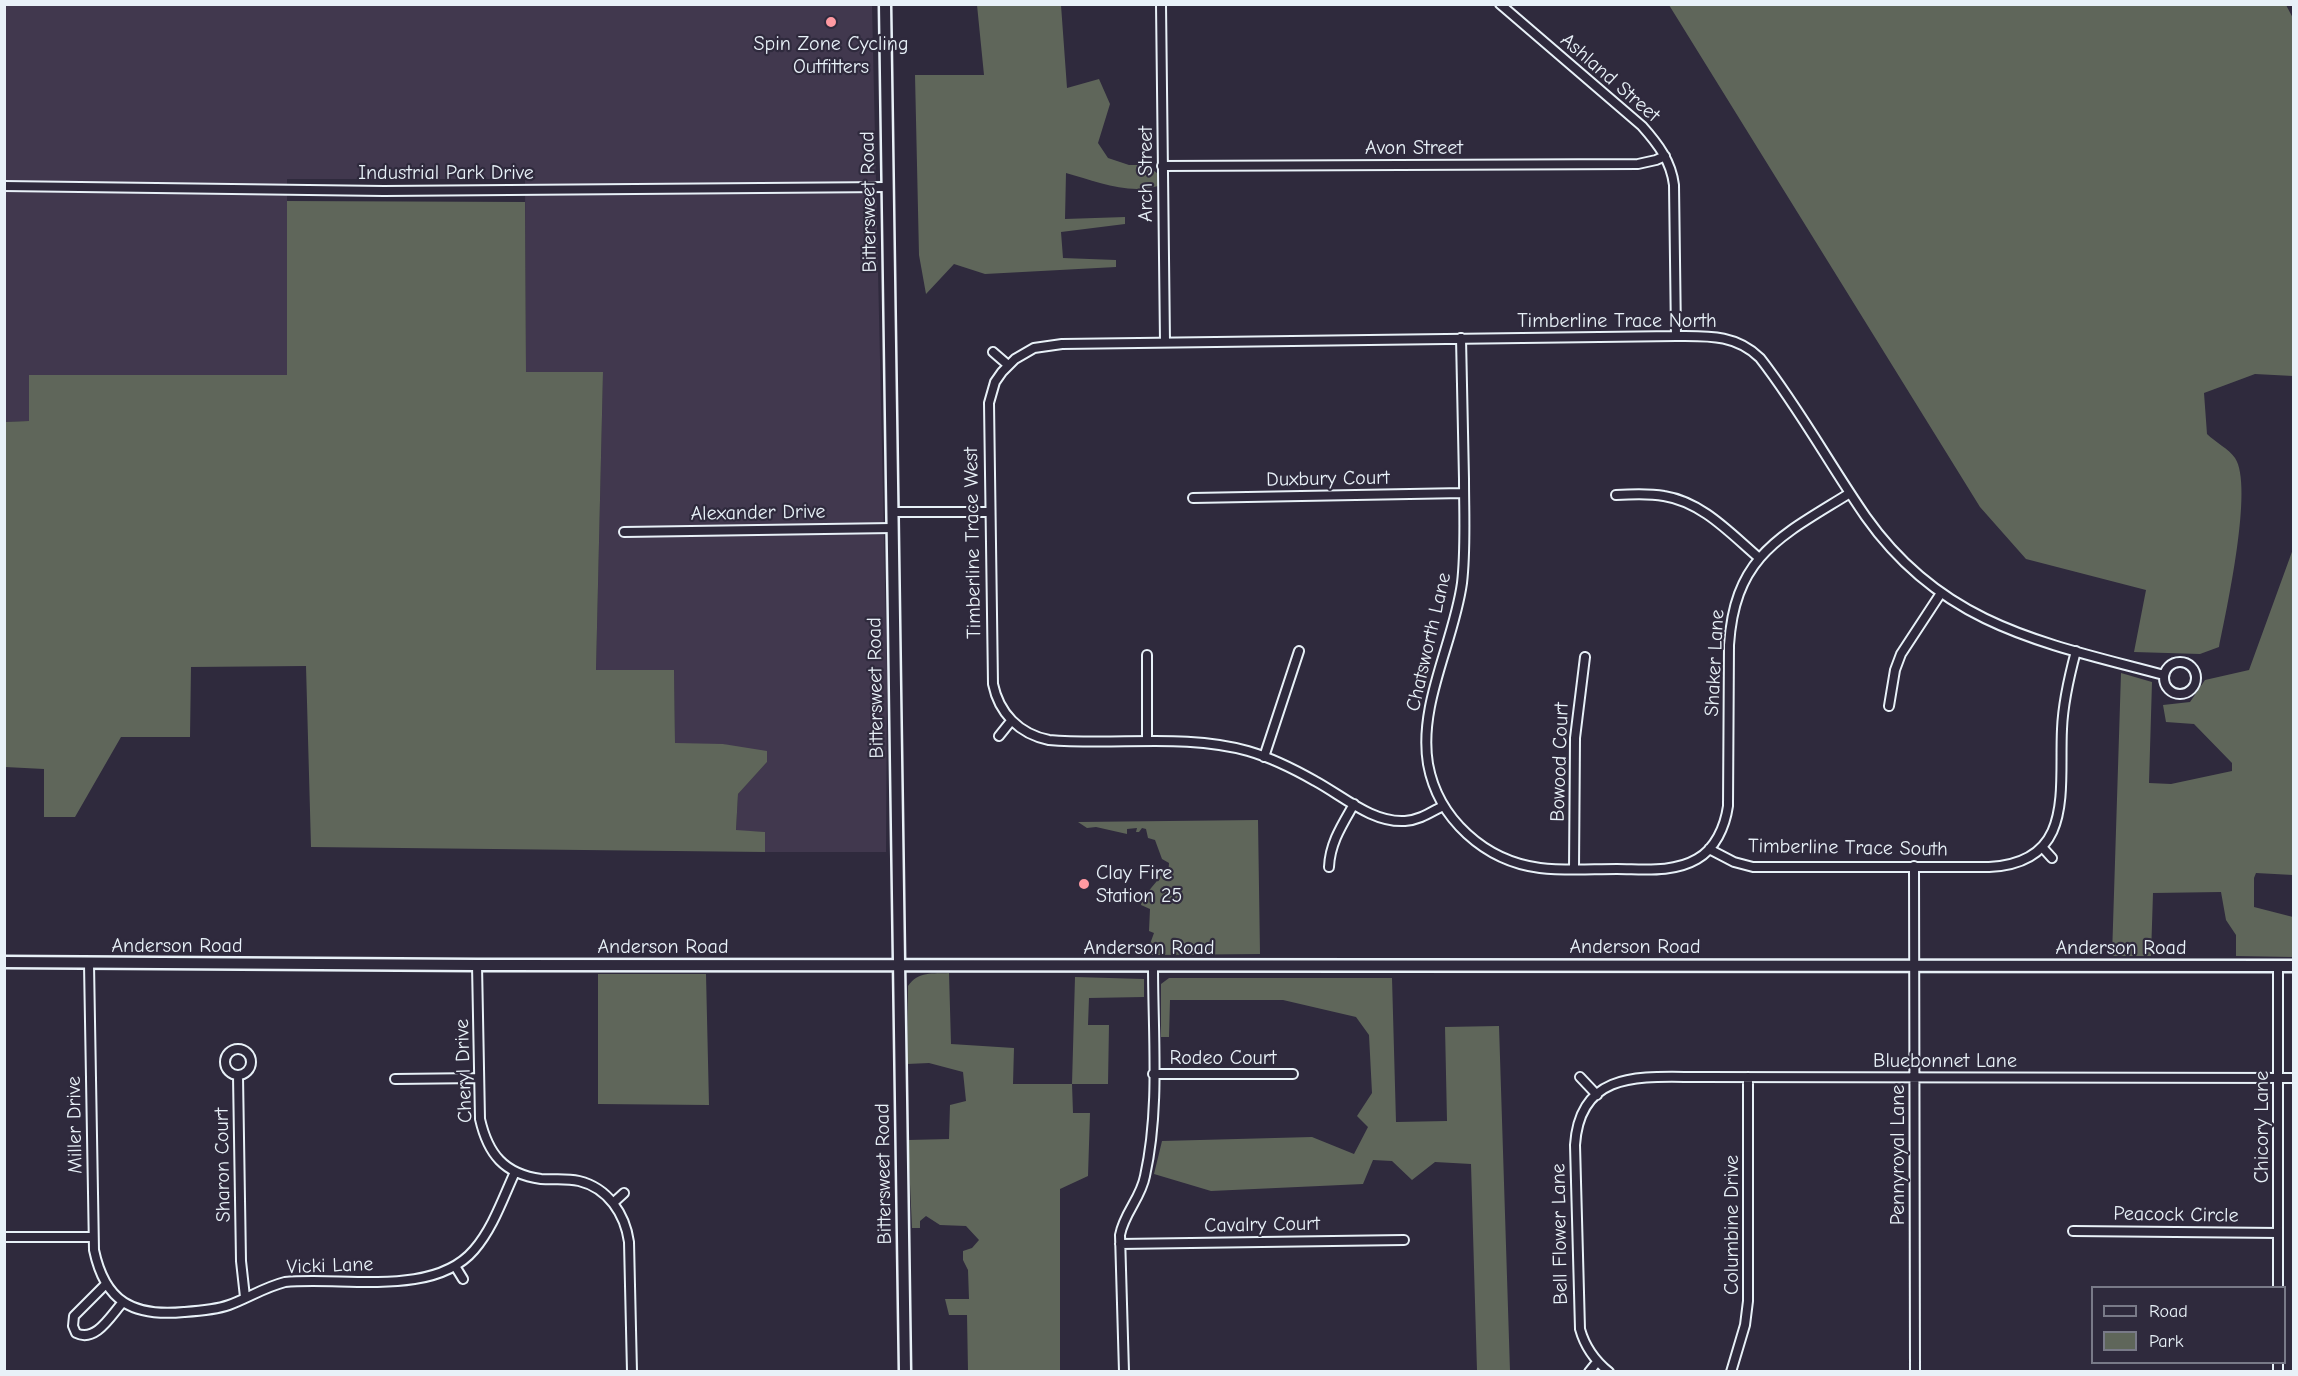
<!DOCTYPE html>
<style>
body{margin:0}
#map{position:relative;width:2298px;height:1376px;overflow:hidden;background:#2f2a3d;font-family:"Comic Neue",sans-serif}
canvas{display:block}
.frame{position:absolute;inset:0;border:6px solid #e8f1f8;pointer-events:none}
.legend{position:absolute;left:2091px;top:1286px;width:195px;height:78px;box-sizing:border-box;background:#2f2a3d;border:2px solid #797a88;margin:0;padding:8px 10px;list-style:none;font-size:18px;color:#e8f1f8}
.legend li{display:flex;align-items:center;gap:12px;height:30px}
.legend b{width:30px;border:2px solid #797a88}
</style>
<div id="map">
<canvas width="2298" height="1376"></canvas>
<div class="frame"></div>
<ul class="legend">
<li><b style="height:8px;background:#2f2a3d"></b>Road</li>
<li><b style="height:16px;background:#5f665a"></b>Park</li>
</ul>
</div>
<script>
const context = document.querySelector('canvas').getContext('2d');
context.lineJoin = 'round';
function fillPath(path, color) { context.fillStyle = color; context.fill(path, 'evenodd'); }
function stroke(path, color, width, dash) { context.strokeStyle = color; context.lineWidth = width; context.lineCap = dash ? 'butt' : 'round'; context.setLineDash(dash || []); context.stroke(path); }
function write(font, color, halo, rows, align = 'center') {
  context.font = font + ' "Comic Neue",sans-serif'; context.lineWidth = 4.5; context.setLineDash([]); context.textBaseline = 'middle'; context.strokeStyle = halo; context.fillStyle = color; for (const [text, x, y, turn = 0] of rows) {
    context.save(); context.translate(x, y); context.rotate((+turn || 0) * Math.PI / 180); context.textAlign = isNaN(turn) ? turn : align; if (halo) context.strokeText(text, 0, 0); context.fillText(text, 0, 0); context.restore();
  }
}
const built = new Path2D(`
 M4,5H872L887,670L886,852H765V832L736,831L738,794L767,762L723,744H675L674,670H596L603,373H526L525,179H287V375H30L29,421L5,422Z`);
const green = new Path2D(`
 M977,5H1061L1067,88L1099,79L1110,104L1098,143L1108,158L1129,165H1147L1158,174V186C1128,195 1095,181 1066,173L1065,219L1125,217V224L1061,232L1063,258L1116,260V267L985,274L954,264L926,294L919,255L915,75H984Z
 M1669,5H2286L2294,20L2293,376L2255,374L2204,393L2207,434C2215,442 2229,449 2235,458C2254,486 2226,612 2219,647L2200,654L2134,652L2146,590L2026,559L1980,507Z
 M287,201L525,202L526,372H603L596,670H674L675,743L723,744L767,751V762L738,794L736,830L765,832V852L311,847L306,666L191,667L190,737H121L75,817H44V769L5,767V422L29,421V375H287Z
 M2293,549V875L2256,873L2254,878V907L2293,917V957L2236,956V935L2226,920L2221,892L2153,893L2151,956H2112L2121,673L2152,682L2149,783L2171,784L2232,771V763L2194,724L2166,722L2163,705L2190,702L2205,680L2249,670Z
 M1258,820L1260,954L1146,955L1154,933L1149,931L1150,909L1141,905C1142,896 1156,884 1161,875L1168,876L1169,863L1162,859L1155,840L1148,838L1146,829L1142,828L1139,832H1136L1137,828L1127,829V834L1096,827L1087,828L1078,822Z
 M949,973L951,1044L1014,1048L1013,1084H1072L1075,977L1144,979V997L1089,998L1088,1025H1109L1108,1084H1072L1073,1113H1090L1088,1176L1060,1189V1371H968L967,1315H949L945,1299H969L968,1270L963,1260V1251L972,1248L979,1240L966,1226L940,1225L926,1216L920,1221V1228H912L908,1140L949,1139L950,1105L966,1101L963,1072L929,1063L907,1064L908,986C918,971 933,974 949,973Z
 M598,974H706L709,1105L598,1104Z
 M1169,978H1392L1396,1122L1447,1121L1445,1027L1499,1026L1510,1371H1477L1471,1164L1435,1162L1412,1180L1392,1161L1373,1160L1363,1184L1211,1191L1154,1174L1162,1141L1312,1137L1354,1154L1368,1127L1357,1116L1372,1093L1369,1035L1356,1017L1283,1000H1170L1169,1037H1161V984Z`);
const street = new Path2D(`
 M1161,4L1165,342
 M1500,4L1642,126C1658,144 1671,161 1674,185L1676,336
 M1162,166L1638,164L1656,160L1665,156
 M4,186L384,191L887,187
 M1461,338C1462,385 1463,432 1464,479C1464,514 1466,549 1462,583C1454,642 1418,704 1428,764C1438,819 1485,861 1540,868C1565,871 1591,869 1617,869C1643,869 1673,873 1697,859C1715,849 1725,827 1728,806L1729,645C1735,555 1781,536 1850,493
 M993,352L1008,365
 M1616,495C1632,494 1648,493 1664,496C1702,502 1730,533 1758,557
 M1193,498L1464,493
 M892,512H989
 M624,532L892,528
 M2164 678a16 16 0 1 1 32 0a16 16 0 1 1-32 0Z
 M1889,706L1895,670L1901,654L1941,593
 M999,736L1011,721
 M1147,741V655
 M1264,757L1299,651
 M1443,806C1431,812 1420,820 1405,821C1372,823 1343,796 1315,781C1294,769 1272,758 1248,751C1184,733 1115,746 1049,740C1019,734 999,713 993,684L989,403L995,382L1002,372L1015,359L1034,348L1062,344L1676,336C1707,336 1736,334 1760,358C1799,408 1830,465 1866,517C1943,626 2044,643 2164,675
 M2042,847L2052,858
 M1709,849L1734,862L1753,867H1989C2075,863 2059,790 2062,729C2063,702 2069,677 2076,651
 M1914,866L1915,1372
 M1329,867C1330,843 1342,825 1354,804
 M1574,869L1575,738L1585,657
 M89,964L94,1250C105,1302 133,1317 184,1312C199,1311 215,1310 229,1305C248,1298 265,1287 285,1282C342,1276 433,1298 474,1250C493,1228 503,1198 515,1172
 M477,965L480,1119C488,1154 504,1174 541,1179C554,1180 566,1178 579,1181C608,1188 625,1214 629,1242L632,1372
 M2278,966V1288
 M225 1062a13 13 0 1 1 26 0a13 13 0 1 1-26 0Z
 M1153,1074H1293
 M238,1076L241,1261L245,1297
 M1580,1077L1597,1095
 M395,1079L479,1078
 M613,1203L624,1193
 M2073,1231L2278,1233
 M4,1237H93
 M1120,1244L1404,1240
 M455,1266L463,1279
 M106,1284L74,1316L73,1326L76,1333C96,1343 111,1315 123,1302
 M1124,1372L1120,1235C1124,1213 1141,1198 1145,1176C1160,1109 1153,1035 1153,966
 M1589,1372L1597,1362
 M1609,1372C1594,1360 1585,1347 1580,1329L1575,1145C1580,1069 1643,1077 1699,1077L2294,1078
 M1731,1372L1745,1325L1748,1301V1077
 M2278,1372V1362`);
const secondary = new Path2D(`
 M885,4L905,1372
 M4,962L477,965L2294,966`);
const markers = [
 [831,22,6,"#ff9aa2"],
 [1084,884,6,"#ff9aa2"]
];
const poiNames = [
 ["Spin Zone Cycling",831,44],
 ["Outfitters",831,67],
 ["Clay Fire",1096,873,"left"],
 ["Station 25",1096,896,"left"]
];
const streetNames = [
 ["Ashland Street",1610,78,41],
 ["Avon Street",1414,148],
 ["Industrial Park Drive",446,173],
 ["Arch Street",1146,174,-90],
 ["Bittersweet Road",869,202,-91],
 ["Timberline Trace North",1617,321],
 ["Duxbury Court",1328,479,-1],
 ["Alexander Drive",758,513,-1],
 ["Timberline Trace West",973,543,-91],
 ["Chatsworth Lane",1429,642,-77],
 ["Shaker Lane",1715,663,-87],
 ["Bittersweet Road",876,688,-91],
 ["Bowood Court",1560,762,-88],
 ["Timberline Trace South",1848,848,1],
 ["Anderson Road",177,946],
 ["Anderson Road",663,947],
 ["Anderson Road",1635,947],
 ["Anderson Road",1149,948],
 ["Anderson Road",2121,948],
 ["Rodeo Court",1223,1058],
 ["Bluebonnet Lane",1945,1061],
 ["Cheryl Drive",464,1071,-92],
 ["Miller Drive",75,1125,-91],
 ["Chicory Lane",2262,1127,-90],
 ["Pennyroyal Lane",1898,1155,-90],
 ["Sharon Court",223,1165,-91],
 ["Bittersweet Road",884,1174,-91],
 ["Peacock Circle",2176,1215,1],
 ["Cavalry Court",1262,1225,-1],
 ["Columbine Drive",1732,1225,-90],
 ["Bell Flower Lane",1560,1234,-91],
 ["Vicki Lane",330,1266,-2]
];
fillPath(built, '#41384e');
fillPath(green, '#5f665a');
stroke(street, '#e8f1f8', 12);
stroke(secondary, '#e8f1f8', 15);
stroke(street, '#2f2a3d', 8);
stroke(secondary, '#2f2a3d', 10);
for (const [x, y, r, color] of markers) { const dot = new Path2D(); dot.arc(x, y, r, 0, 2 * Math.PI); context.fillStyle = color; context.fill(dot); stroke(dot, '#2f2a3d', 2); }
write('20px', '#e8f1f8', '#2f2a3d', poiNames);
write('20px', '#e8f1f8', '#2f2a3d', streetNames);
</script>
